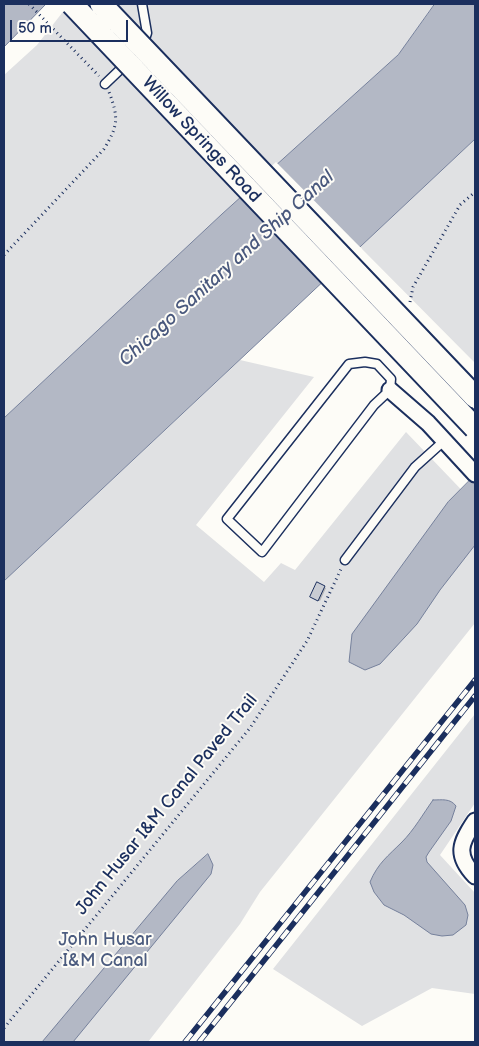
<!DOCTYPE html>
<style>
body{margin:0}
#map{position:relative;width:479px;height:1046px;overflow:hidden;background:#fdfcf7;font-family:"Balsamiq Sans",sans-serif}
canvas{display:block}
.frame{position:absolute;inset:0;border:5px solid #1b2f5e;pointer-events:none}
.scale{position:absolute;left:10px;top:20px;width:118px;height:22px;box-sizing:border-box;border:2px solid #1b2f5e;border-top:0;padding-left:6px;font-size:15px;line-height:18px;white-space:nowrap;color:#1b2f5e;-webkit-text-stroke:4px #fdfcf7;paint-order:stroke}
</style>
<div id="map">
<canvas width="479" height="1046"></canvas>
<div class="frame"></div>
<div class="scale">50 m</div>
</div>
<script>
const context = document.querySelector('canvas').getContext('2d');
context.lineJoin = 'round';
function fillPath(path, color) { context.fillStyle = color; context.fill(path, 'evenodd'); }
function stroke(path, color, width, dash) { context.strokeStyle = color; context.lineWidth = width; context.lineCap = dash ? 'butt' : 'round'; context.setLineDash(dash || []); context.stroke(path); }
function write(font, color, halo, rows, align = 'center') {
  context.font = font + ' "Balsamiq Sans",sans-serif'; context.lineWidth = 4; context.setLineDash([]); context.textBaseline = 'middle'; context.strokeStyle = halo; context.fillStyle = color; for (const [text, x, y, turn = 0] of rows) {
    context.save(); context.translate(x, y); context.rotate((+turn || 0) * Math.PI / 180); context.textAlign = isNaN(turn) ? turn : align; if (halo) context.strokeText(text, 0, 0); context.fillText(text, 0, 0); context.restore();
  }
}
const green = new Path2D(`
 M69,4H435L398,55L222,214L4,418V75L37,45Z
 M475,139V363L360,247Z
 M240,360L314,377L196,525L264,582L281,563L295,570L406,432L475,504V623L260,892L240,924L148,1042H4V581Z
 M475,714V803L440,855L475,893V994L432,988L362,1026L273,969Z`);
const water = new Path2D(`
 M4,4H46L4,47Z
 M435,4H475V139L4,581V418L222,214L398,55Z
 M475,475V545L440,590L417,624L380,664L365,670L349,662L352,634L448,502Z
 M433,800C442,800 450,798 456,806L451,821L429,852L426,857L427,862L465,905L468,915L466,925L453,935L442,936L431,934L404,915L384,905L374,892L370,882C378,863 388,856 402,842C414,830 423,814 433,800Z
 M208,854L213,865L211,874L73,1042H42L177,881Z`);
const pier = new Path2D(`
 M276,162L362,249L324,285L239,195Z`);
const shadow = new Path2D(`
 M324,587L326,588L320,601L313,598Z`);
const building = new Path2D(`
 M317,582L325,586L318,601L310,597Z`);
const path = new Path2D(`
 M29,4L99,76
 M4,255L104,149C118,126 119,118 109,92
 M410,302L413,287L460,205L475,192
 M4,1028L250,728L307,641L341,569`);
const lane = new Path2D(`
 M142,4L147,33L143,45
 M105,84L127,63
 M365,362L377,364L391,379L390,390L374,405L262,552L227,519L349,364Z
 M345,560L415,467L445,440`);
const street = new Path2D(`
 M390,390L428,423L475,474
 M475,821C460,843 455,855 475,876`);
const rail = new Path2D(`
 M185,1042L475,680
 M199,1042L475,696`);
const secondaryBridge = new Path2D(`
 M72,4L475,428
 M101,4L475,397`);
const streetNames = [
 ["Willow Springs Road",201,140,47],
 ["John Husar I&M Canal Paved Trail",167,805,-51]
];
const parkNames = [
 ["John Husar",105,940],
 ["I&M Canal",105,961]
];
const waterNames = [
 ["Chicago Sanitary and Ship Canal",227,269,-42]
];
fillPath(green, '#e0e1e3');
fillPath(water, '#b3b8c5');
stroke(water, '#76819c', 1);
fillPath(pier, '#fdfcf7');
fillPath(shadow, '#0003');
fillPath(building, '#c9ccd3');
stroke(building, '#1b2f5e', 1);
stroke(lane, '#1b2f5e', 11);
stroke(street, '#1b2f5e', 19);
stroke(path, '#1b2f5e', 3, [1, 4]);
stroke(lane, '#fdfcf7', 8);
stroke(street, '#fdfcf7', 15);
stroke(rail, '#1b2f5e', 5.5);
stroke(rail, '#fdfcf7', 4, [11]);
stroke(secondaryBridge, '#1b2f5e', 25, []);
stroke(secondaryBridge, '#fdfcf7', 21);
write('18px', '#1b2f5e', '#fdfcf7', streetNames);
write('18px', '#4c5c7f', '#fdfcf7', parkNames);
write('italic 19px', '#49587d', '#fdfcf7', waterNames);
</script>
